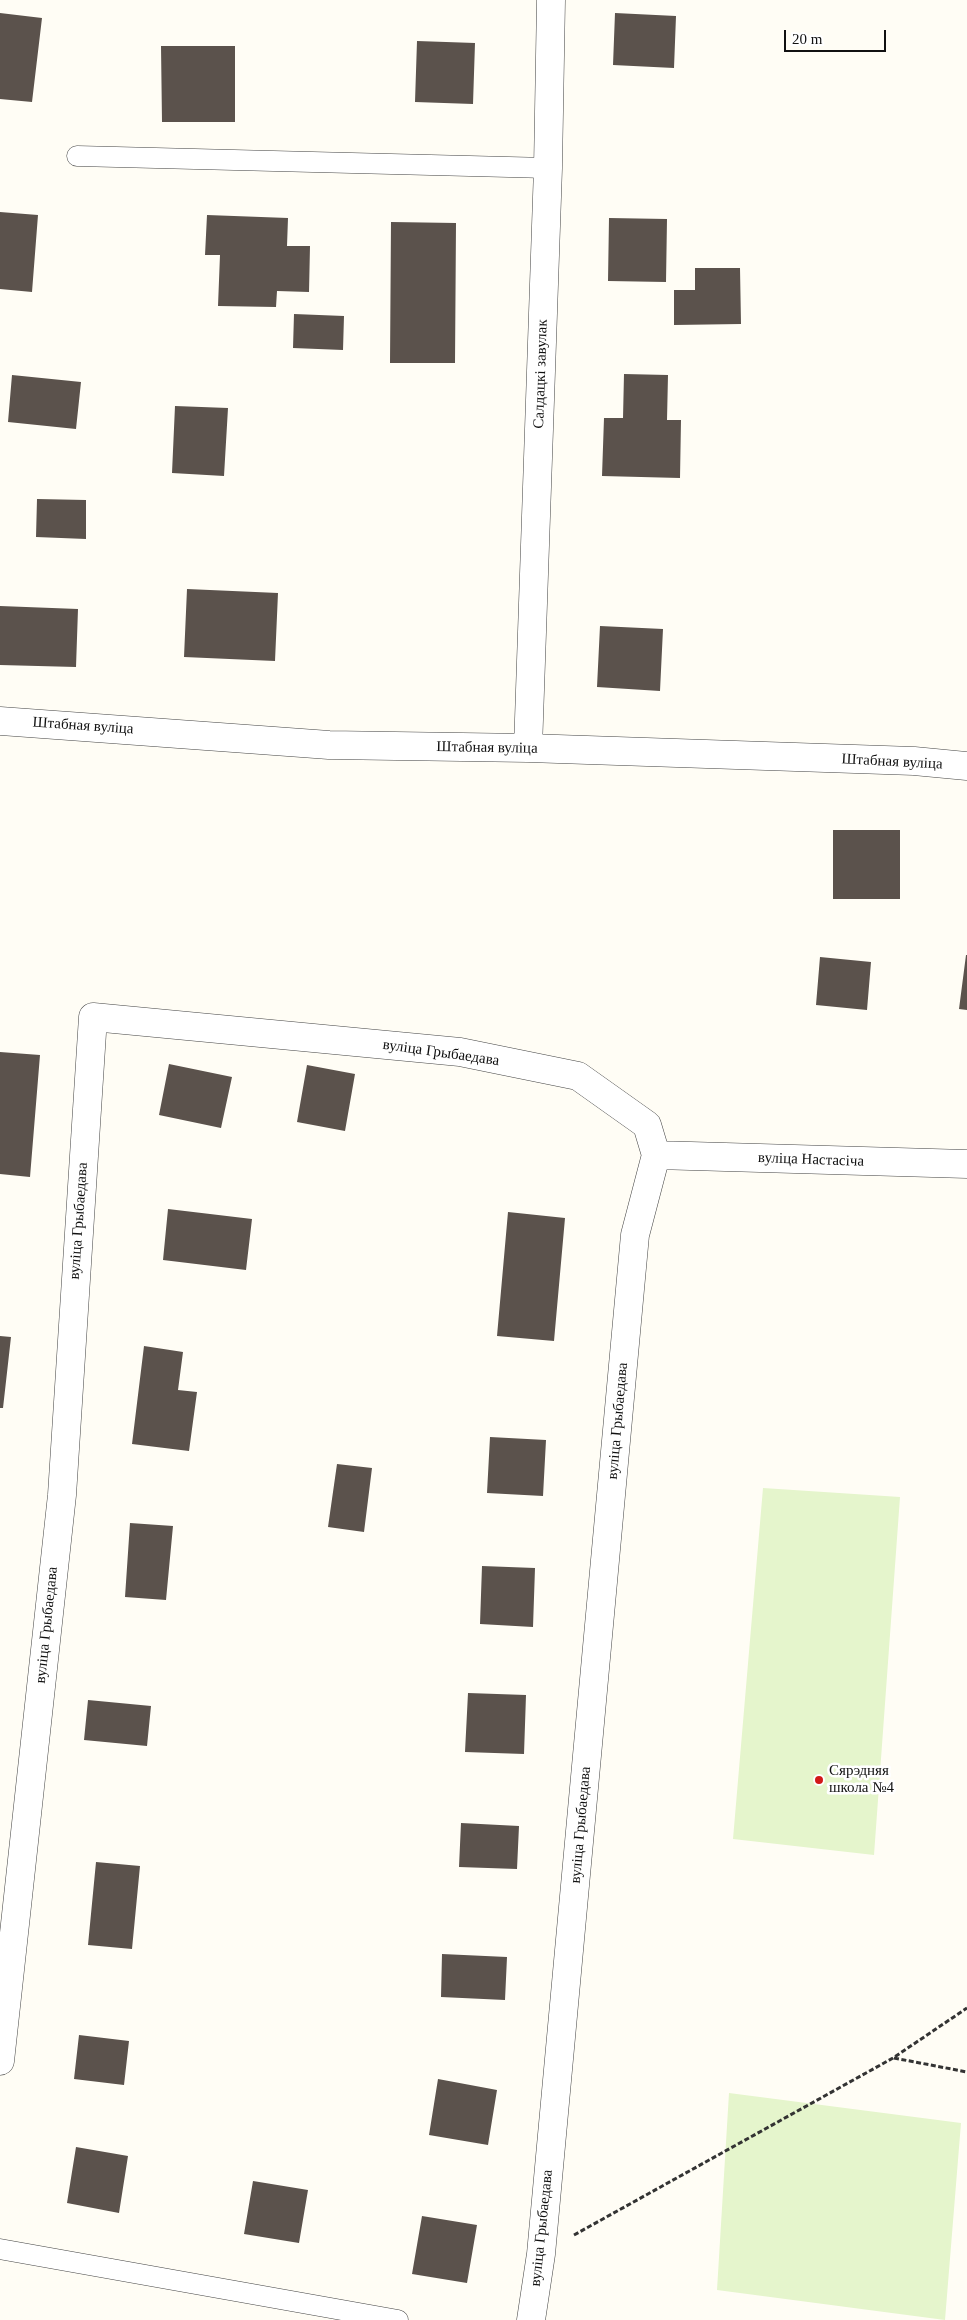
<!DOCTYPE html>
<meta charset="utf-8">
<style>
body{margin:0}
#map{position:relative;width:967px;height:2320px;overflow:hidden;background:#fffdf5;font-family:"Times New Roman",serif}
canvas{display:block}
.scale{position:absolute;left:784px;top:30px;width:102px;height:22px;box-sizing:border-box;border:2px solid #111;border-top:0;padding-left:6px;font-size:15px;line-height:18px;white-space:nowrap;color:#111;-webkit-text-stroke:4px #fff;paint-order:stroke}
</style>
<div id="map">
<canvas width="967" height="2320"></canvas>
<div class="scale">20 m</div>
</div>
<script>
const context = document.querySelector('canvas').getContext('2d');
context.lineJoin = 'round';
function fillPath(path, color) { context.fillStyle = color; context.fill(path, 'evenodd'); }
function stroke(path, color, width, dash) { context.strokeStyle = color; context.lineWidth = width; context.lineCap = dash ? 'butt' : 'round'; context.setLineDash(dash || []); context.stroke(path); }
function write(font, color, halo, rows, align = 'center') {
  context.font = font + ' "Times New Roman",serif'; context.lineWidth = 5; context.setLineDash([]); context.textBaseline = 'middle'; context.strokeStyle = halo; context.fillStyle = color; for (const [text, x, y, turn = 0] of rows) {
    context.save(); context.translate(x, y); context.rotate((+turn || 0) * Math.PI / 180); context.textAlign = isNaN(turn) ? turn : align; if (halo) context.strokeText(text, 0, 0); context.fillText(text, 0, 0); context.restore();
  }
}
const pitch = new Path2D(`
 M763,1488L900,1497L874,1855L733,1839Z
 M729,2093L961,2123L945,2320L717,2290Z`);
const building = new Path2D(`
 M0,13L42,18L32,102L0,99Z
 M615,13L676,16L674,68L613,65Z
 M417,41L475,43L473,104L415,102Z
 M161,46H235V122H162Z
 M0,212L38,215L32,292L0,289Z
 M207,215L288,218L287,246H310L309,292L277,291L276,307L218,306L220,255H205Z
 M609,218L667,219L666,282L608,281Z
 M391,222L456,223L455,363H390Z
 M695,268H740L741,324L674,325V290H695Z
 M294,314L344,316L343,350L293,348Z
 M624,374L668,375L667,420H681L680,478L602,476L604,418H623Z
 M12,375L81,382L76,429L8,422Z
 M175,406L228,408L224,476L172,473Z
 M37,499L86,500V539L36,537Z
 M187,589L278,593L275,661L184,657Z
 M0,606L78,609L76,667L0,665Z
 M600,626L663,629L660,691L597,687Z
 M833,830H900V899H833Z
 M966,955H967V1010L959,1009Z
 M820,957L871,962L867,1010L816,1005Z
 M0,1052L40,1055L30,1177L0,1174Z
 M169,1064L232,1077L221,1128L159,1115Z
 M307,1065L355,1074L345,1131L297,1122Z
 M168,1209L252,1219L246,1270L163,1260Z
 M508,1212L565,1218L554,1341L497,1336Z
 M0,1336L11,1337L3,1408H0Z
 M144,1346L183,1352L178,1390L197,1392L189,1451L132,1444Z
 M490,1437L546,1440L543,1496L487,1493Z
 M337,1464L372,1468L364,1532L328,1527Z
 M130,1523L173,1526L166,1600L125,1597Z
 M482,1566L535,1568L533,1627L480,1624Z
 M468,1693L526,1695L524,1754L465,1752Z
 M88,1700L151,1706L147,1746L84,1740Z
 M461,1823L519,1826L517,1869L459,1867Z
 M96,1862L140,1866L132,1949L88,1945Z
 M442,1954L507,1957L505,2000L441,1997Z
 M79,2035L129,2041L124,2085L74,2079Z
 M438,2079L497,2090L488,2145L429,2135Z
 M76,2147L128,2156L119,2213L67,2203Z
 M253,2181L308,2190L299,2243L244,2234Z
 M422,2216L477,2225L467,2283L412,2274Z`);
const path = new Path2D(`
 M894,2058L967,2072
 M574,2235L893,2058L967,2008`);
const service = new Path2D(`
 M77,156L548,168
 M0,2249L398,2320`);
const minor = new Path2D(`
 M0,721L329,745L528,748L914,761L967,766
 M528,748L548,168L551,0
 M656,1155L967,1164
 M0,2061L62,1495L93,1017L460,1052L578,1076L647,1125L656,1155L635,1235L541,2254L531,2320`);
const markers = [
 [819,1780,5,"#d21819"]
];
const streetNames = [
 ["Салдацкі завулак",541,374,-88],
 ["Штабная вуліца",83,726,4],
 ["Штабная вуліца",487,748,1],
 ["Штабная вуліца",892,762,3],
 ["вуліца Грыбаедава",441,1053,8],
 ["вуліца Настасіча",811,1160,2],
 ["вуліца Грыбаедава",79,1221,-86],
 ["вуліца Грыбаедава",618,1421,-85],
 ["вуліца Грыбаедава",47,1625,-84],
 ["вуліца Грыбаедава",581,1825,-85],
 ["вуліца Грыбаедава",542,2228,-84]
];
const poiNames = [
 ["Сярэдняя",829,1771],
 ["школа №4",829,1788]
];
fillPath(pitch, '#e5f5cc');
fillPath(building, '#5b524c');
stroke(service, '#444', 21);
stroke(minor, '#444', 29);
stroke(path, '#333', 3, [5, 2.5]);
stroke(service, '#fff', 20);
stroke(minor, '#fff', 28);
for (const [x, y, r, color] of markers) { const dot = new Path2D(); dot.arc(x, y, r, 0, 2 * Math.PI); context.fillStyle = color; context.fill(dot); stroke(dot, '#fff', 2); }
write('15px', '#111', '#fff', streetNames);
write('15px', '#111', '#fff', poiNames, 'left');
</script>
